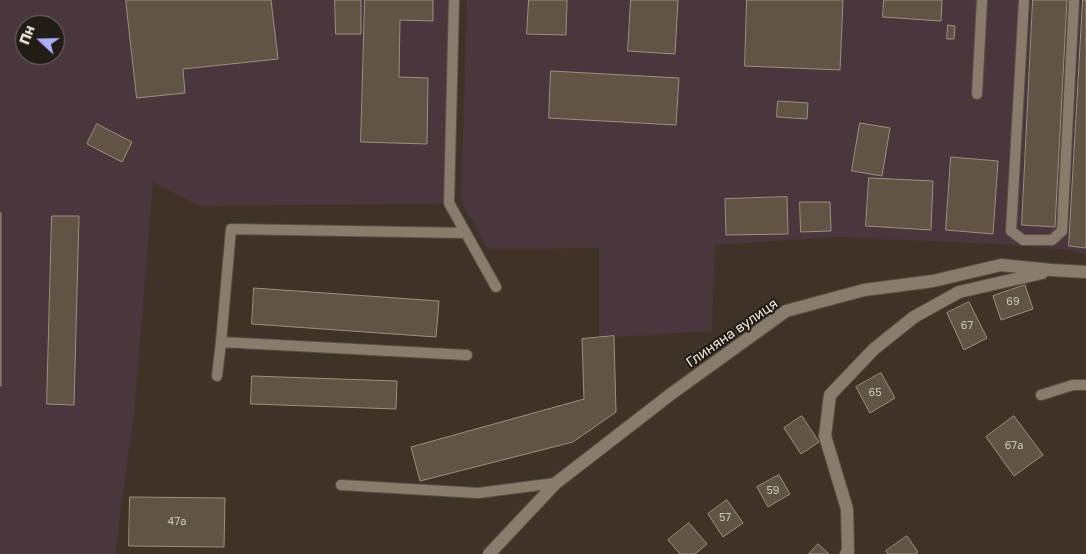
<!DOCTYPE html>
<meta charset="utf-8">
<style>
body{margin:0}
#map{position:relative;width:1086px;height:554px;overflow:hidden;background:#3e3326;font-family:"Golos Text",sans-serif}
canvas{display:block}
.north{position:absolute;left:15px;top:15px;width:50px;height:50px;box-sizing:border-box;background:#211c16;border:1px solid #746e67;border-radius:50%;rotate:291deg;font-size:14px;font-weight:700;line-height:20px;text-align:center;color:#f0e9e0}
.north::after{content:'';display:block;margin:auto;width:18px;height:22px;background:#aab0fb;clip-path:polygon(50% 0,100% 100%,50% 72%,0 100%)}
</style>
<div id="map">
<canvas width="1086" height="554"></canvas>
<div class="north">Пн</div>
</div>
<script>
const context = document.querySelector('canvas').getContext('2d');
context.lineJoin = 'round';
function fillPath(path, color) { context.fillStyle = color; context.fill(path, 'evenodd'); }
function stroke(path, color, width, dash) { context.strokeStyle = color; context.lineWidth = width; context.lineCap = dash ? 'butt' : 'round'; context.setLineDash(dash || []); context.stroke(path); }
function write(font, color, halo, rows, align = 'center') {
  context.font = font + ' "Golos Text",sans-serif'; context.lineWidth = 4; context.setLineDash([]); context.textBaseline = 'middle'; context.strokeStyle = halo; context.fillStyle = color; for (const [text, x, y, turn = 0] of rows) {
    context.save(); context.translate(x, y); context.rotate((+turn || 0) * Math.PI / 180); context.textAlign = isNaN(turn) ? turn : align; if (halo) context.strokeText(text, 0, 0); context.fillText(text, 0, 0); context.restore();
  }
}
const industrial = new Path2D(`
 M0,0H452L446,204L200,206L153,182L135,406L115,554H0ZM25,25H55V55H25Z
 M467,0H1086V255L1070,250L997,244L838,237L715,245L712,331L599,338V248L488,249L461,201Z`);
const building = new Path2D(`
 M126,0H271L278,59L183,69L185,93L137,98Z
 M335,0H361V34H336Z
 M365,0H433V21L400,20L399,77L428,78L427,144L361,142Z
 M529,0H567L566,35L527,34Z
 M631,0H678L675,54L628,51Z
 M747,0H843L840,70L745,66Z
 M884,0H942L941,21L883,17Z
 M1033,0H1067L1055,227L1022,225Z
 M1083,0H1086V248L1069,246Z
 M948,25L955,26L954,39H947Z
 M551,71L679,78L676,125L549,118Z
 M778,101L808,103L807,119L777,117Z
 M860,123L890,128L882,176L852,171Z
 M97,124L132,142L122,162L87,144Z
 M951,157L998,161L993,234L946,230Z
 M869,178L933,181L931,230L866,226Z
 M787,197L788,234L726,235L725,199Z
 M800,202H830L831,231L801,232Z
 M0,213H1V386H0Z
 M52,216H79L74,405L47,404Z
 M1025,285L1033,309L1001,320L993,296Z
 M254,288L439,301L436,337L252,324Z
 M969,302L987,338L964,350L947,313Z
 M614,336L616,412L573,442L420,481L411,447L584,399L582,339Z
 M881,373L895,398L870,413L856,387Z
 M252,376L397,381L396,409L251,404Z
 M802,416L819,442L801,454L784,428Z
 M1014,416L1043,455L1014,476L986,437Z
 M779,475L790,494L768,507L757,487Z
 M130,497L225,498L224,547L129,546Z
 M727,500L743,523L723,537L708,514Z
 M689,523L707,544L695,554H680L668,540Z
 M907,536L918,552L915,554H888L886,551Z
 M818,544L829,554H809Z`);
const lane = new Path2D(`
 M454,0L449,203L496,287
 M1024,0L1011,231L1023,240H1052L1062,231L1074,0
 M977,94L982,0
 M221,342L467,355
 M217,376L221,342L231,229L466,233
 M1041,395L1073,385H1086
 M341,485L478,493L556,483`);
const street = new Path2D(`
 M489,554L556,483L671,394L786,311L864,290L933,281L1001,265L1052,270L1086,272
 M846,554L848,552L847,509L825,436L830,395L874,349L914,317L959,292L1042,273`);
const numberNames = [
 ["69",1013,302],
 ["67",967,326],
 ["65",875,393],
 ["67а",1014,446],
 ["59",773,491],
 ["57",725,518],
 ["47а",177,522]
];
const streetNames = [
 ["Глиняна вулиця",732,333,-35]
];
fillPath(industrial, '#4a373d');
fillPath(building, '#605445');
stroke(building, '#9d9080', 1);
stroke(lane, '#5a5145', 12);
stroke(street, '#5a5145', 14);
stroke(lane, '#897c6d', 10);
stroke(street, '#897c6d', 12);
write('11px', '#ccc4b9', null, numberNames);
write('14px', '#f0e9e0', '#211c16', streetNames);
</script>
